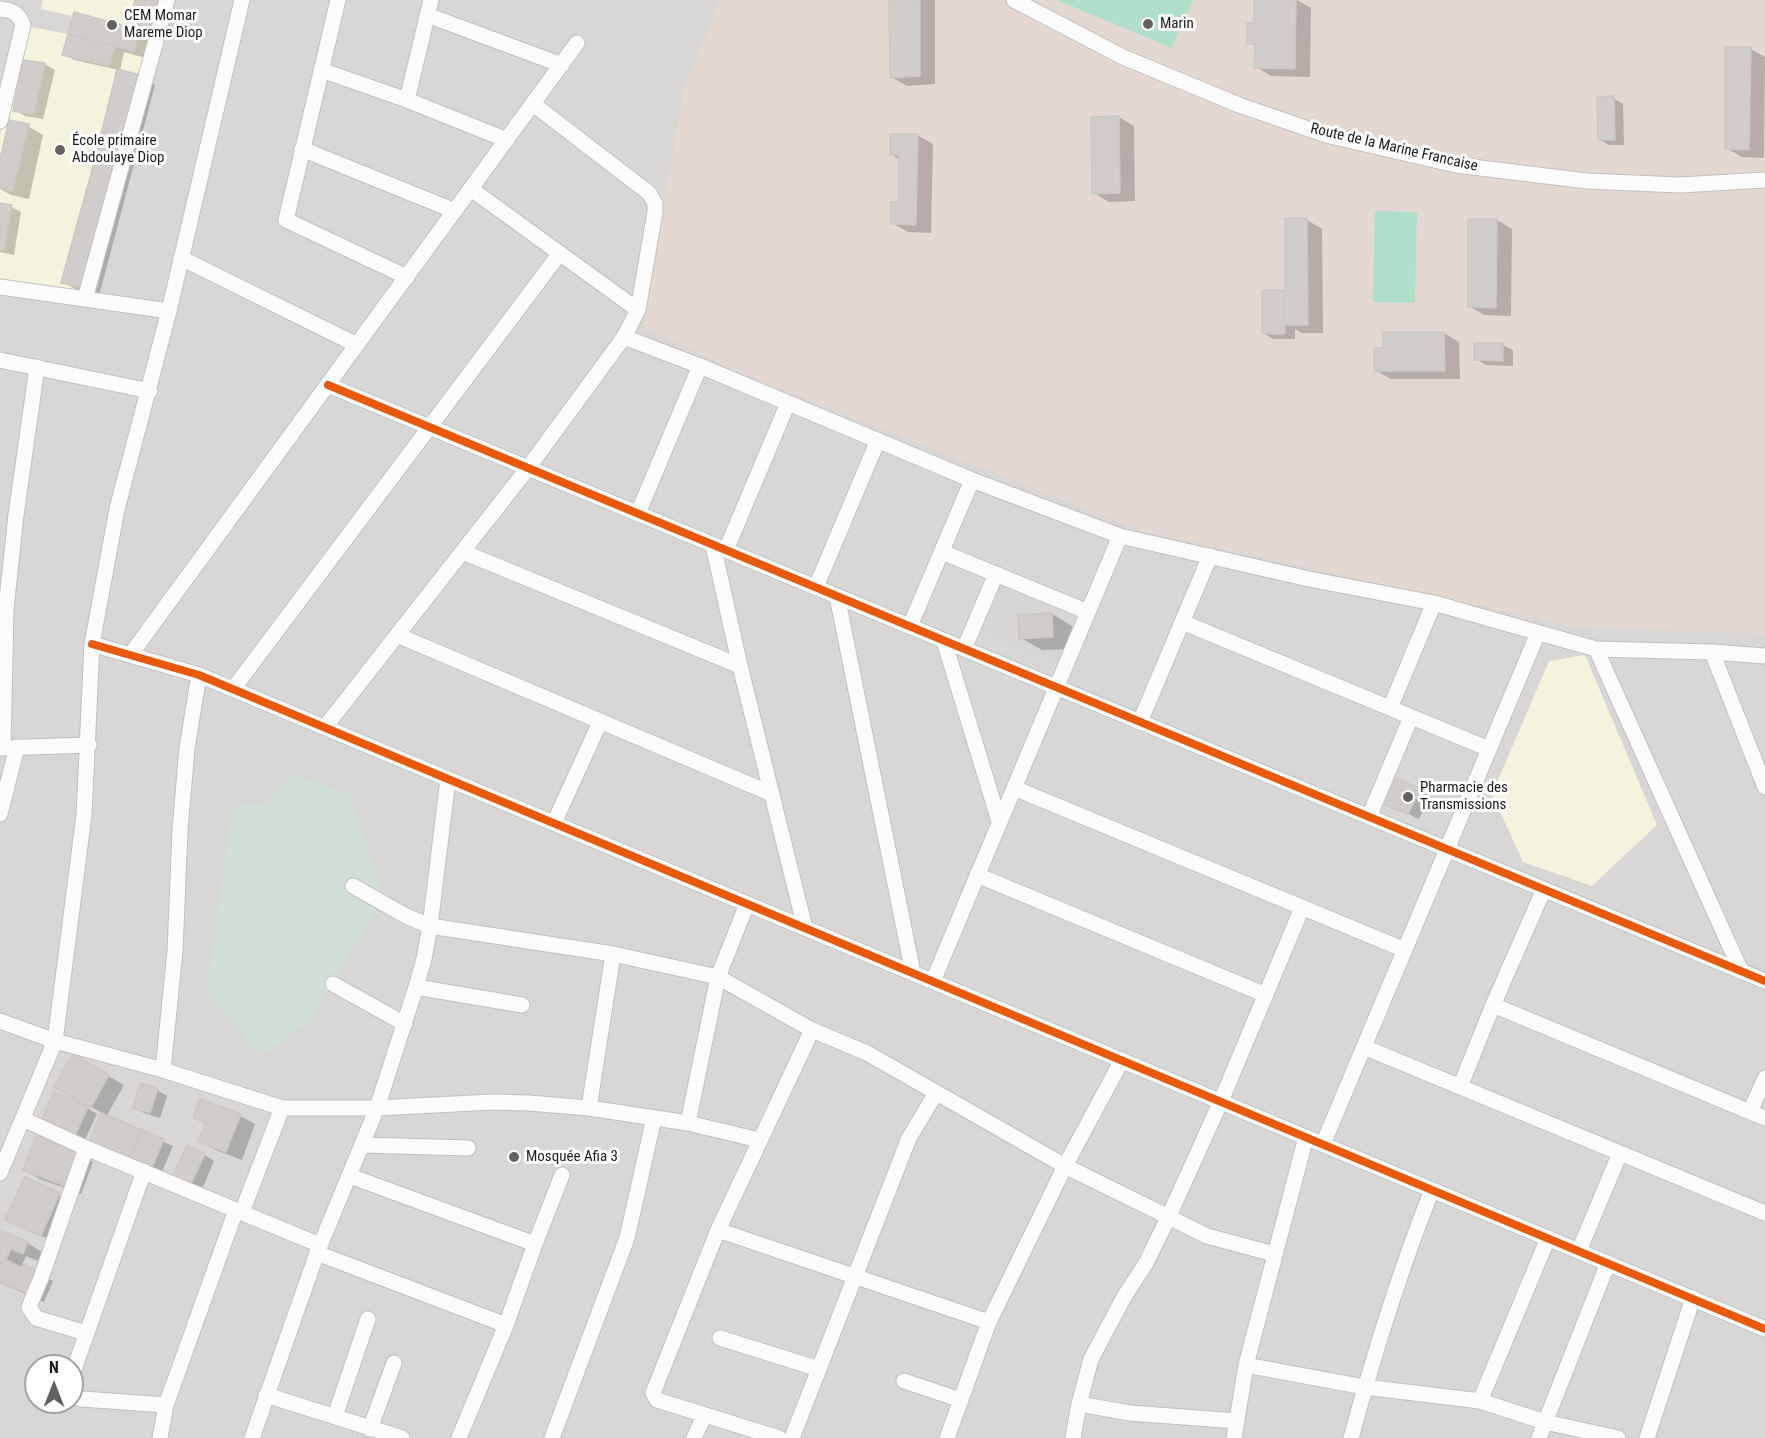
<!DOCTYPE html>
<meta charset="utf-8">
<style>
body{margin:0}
#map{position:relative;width:1765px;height:1438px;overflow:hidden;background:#e9e7e4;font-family:"Roboto Condensed",sans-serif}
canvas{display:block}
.north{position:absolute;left:24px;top:1354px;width:60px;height:60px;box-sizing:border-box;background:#fff;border:2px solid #a4a4a4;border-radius:50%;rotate:0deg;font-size:16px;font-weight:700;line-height:24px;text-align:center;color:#1b1b1b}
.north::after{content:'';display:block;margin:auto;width:21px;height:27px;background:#636261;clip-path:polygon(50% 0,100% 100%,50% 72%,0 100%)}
</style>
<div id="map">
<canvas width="1765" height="1438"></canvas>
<div class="north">N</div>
</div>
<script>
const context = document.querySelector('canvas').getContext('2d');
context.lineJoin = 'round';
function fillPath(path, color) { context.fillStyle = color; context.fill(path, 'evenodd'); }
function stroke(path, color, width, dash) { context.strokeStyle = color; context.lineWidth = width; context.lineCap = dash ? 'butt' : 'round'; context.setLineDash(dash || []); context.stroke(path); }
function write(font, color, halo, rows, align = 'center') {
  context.font = font + ' "Roboto Condensed",sans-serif'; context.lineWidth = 6; context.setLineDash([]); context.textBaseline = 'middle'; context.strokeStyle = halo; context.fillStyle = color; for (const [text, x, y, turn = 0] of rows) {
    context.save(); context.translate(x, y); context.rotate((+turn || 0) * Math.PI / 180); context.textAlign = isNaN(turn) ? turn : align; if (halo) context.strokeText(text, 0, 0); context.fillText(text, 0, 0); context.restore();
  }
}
const residential = new Path2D(`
 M0,0H1765V1438H0ZM36,1366H72V1402H36Z`);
const education = new Path2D(`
 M41,0H161L83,292L0,279V135L26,26L68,34L72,16L41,9L43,1Z
 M1585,655L1657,825L1592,886L1523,862L1492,794L1549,661Z`);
const religious = new Path2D(`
 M1000,585L1072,616L1051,664L979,634Z`);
const military = new Path2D(`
 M720,0H1765V634L1575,627L1139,530L741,373L643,327L683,92Z`);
const wetland = new Path2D(`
 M292,774L350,794L384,897L310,1021L261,1056L207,992L233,806L266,805Z`);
const pitch = new Path2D(`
 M1057,0H1193L1172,48Z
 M1375,211L1417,212L1415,303L1373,302Z`);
const shadow = new Path2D(`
 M136,0H170L160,32L141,27L131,21Z
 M890,0H935V84L907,86L891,77Z
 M1256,0H1297L1311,8L1310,77L1271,76L1256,67V47L1249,43L1256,25Z
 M140,31L155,40L149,59L124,52L120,71L140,76L155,85L99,296L78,291L63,282L119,70L74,60L64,54Z
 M1751,49L1765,57L1764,158L1742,157L1726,148Z
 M24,62L45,64L55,70L43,119L25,116L15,110Z
 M1613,98L1623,104L1624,145H1609L1599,139Z
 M1119,117L1134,126L1135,201L1109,202L1094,193Z
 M28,126L43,135L29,199L11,195L0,189V166Z
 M917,135L933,144L931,233L908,232L892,223L901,203L900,160L891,154Z
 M0,205L11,207L21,212L14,255L0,252Z
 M1307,220L1322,229L1323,333H1302L1295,329V339H1273L1263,333L1286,292Z
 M1497,220L1512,229L1511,316L1484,315L1469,306Z
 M1444,333L1459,342L1460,379H1391L1375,370Z
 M1475,344L1503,345L1513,350V366L1486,365L1476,359Z
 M1052,614L1072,626L1074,649L1042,650L1021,638Z
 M1392,778L1430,796L1419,819L1382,802Z
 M73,1056L124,1085L106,1117L173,1146L161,1174L90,1143L102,1113L56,1086Z
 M157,1090L167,1096L160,1118L144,1113L135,1107Z
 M87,1108L97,1114L84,1142L42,1122Z
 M240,1116L255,1124L242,1160L216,1150L200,1141L207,1125L195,1118Z
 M78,1153L93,1162L81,1194L40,1179L25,1170Z
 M205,1155L214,1161L202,1189L184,1181Z
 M26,1179L75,1203L57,1243L7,1219Z
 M0,1235L27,1243L42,1252L38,1261L26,1256L22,1265L53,1281L44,1302L0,1283Z`);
const building = new Path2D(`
 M135,0H158L150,28L129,22Z
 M889,0H920V76L890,78Z
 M1254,0H1296L1295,69L1254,68L1255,44H1247V23H1254Z
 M74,12L140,30L134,51L68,34Z
 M68,34L115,46L110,66L62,55Z
 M1725,47H1751L1749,150L1725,149Z
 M23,60L45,63L34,114L13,111Z
 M117,69L140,75L117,166L95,159Z
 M1614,96L1615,140H1598L1597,97Z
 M1119,116L1120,193L1092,194L1091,117Z
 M9,120L29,124L13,191L0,188V159Z
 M890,134H918L916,225L891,224L890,202H899V155H890Z
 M95,159L117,166L84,288L61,283Z
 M0,203L12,205L4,250L0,249Z
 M1285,218H1307L1308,325H1285Z
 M1468,219H1497L1496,308L1468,307Z
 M1262,290H1285V334H1262Z
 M1383,332H1444L1445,371H1374V348H1383Z
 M1474,343H1503V361L1474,360Z
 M1052,613L1053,637L1019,639L1018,615Z
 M1391,776L1421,789L1408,814L1380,803Z
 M73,1054L109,1075L91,1108L54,1087Z
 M140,1083L158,1089L150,1113L133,1108Z
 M54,1092L88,1107L74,1138L40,1123Z
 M200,1099L241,1114L226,1152L198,1142L206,1123L193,1118Z
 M101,1113L142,1130L129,1161L88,1144Z
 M142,1130L164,1139L151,1170L129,1161Z
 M36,1136L78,1152L65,1186L23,1170Z
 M187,1145L205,1154L191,1184L173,1176Z
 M25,1177L60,1193L41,1236L5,1220Z
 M0,1230L28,1242L23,1254L11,1249L6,1260L21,1267L23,1264L39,1271L29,1294L0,1282Z`);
const minor = new Path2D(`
 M338,0L286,220L407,277
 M1014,0L1123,57L1239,105L1326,135L1456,165L1587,181L1680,185L1765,180
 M0,9C12,10 19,13 23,25L0,121
 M427,15L562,65
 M321,70L407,100L507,140
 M407,100L431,0
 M302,149L455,211
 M471,189L638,310
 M181,258L357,345
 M0,287L169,311
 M85,299L167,0
 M624,337L700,366L972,480L1120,536L1309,579L1434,603L1596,649L1712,652L1765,656
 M0,360L150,391
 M328,385L1765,981
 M638,513L700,366
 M713,545L740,666L805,928
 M726,550L788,403
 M463,552L740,666
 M942,552L1088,612
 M816,587L878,440
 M837,596L913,973
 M1182,622L1489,749
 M910,626L972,480
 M397,635L772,794
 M944,641L999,821
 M92,644L199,675L1765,1329
 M964,649L996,574
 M1596,649L1741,971
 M1712,652L1765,787
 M131,654L577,43
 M233,689L560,253
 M1390,708L1434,603
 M1140,722L1210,556
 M325,727L528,468L624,337L638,310L655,212V203L649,193L533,104
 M3,747L6,609L16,515L37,367
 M0,748L89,745
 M1014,788L1405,950
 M0,814L17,747
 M1369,817L1411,717
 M554,823L600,722
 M977,875L1266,995
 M353,886L406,916L430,926L613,954L718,977L812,1030L867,1053L1065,1166L1207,1236L1274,1254
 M933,981L1120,536
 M333,984L405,1024
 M416,987L522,1005
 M1493,1005L1765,1118
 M0,1021L55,1041L163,1070L282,1108H377L492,1102L529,1103L589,1108L688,1123L759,1140
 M1364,1047L1765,1213
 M163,1070L175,951L180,830L187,748L199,675
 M1460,1087L1493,1005L1544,889
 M589,1108L613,954
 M1750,1112L1765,1078
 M23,1119L86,1148L320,1245
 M688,1123L718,977L747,904
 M1323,1144L1538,633
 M362,1145L468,1148
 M0,1173L55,1041L84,815L92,644L117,509L169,311L242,0
 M350,1176L535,1244L506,1325L459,1438
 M242,1212L282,1108
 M718,1230L989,1322
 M535,1244L562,1175
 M1579,1251L1620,1153
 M317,1253L506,1325
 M86,1333L36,1318L29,1307L41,1278L86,1148
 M720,1338L819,1369
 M1246,1365L1365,1387L1480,1401L1545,1422L1618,1438
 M72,1375L144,1171
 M904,1381L961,1400
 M266,1395L402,1438
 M72,1396L82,1399L166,1405
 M1480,1401L1548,1238
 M1079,1404L1130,1413L1237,1421
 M335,1416L368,1319
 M370,1429L394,1363
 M160,1438L166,1405L236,1210
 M252,1438L317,1253L377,1108L416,987L424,959L430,926L448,779
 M552,1438L627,1238L654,1118
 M694,1438L704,1416
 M779,1438L657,1400L653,1393L718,1230L812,1030
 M792,1438L909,1138L936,1093
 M947,1438L989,1322L1065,1166L1122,1060
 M1073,1438L1079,1404L1091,1359L1124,1297L1146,1263L1169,1216L1221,1101L1302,908
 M1234,1438L1246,1365L1306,1137
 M1351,1438C1374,1354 1400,1270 1432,1190
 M1539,1438L1608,1263
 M1647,1438L1693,1298`);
const cycleway = new Path2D(`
 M328,385L1765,981
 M92,644L199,675L1765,1329`);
const markers = [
 [1148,24,6,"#636261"],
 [112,25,6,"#636261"],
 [60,150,6,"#636261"],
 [1408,797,6,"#636261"],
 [514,1157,6,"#636261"]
];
const poiNames = [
 ["CEM Momar",124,16],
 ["Mareme Diop",124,33],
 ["Marin",1160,24],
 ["École primaire",72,141],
 ["Abdoulaye Diop",72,158],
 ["Pharmacie des",1420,788],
 ["Transmissions",1420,805],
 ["Mosquée Afia 3",526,1157]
];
const streetNames = [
 ["Route de la Marine Francaise",1394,148,13]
];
fillPath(residential, '#d8d7d5');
fillPath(education, '#f4f3de');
fillPath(religious, '#d7d6d5');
fillPath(military, '#e4d8d3');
fillPath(wetland, '#d2dfd7');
fillPath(pitch, '#b0dfcb');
fillPath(shadow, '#0003');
fillPath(building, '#d0cdcb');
stroke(building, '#ccc9c5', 1.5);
stroke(minor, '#c2c1c0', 17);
stroke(minor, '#fcfbfb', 15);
stroke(cycleway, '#e8590c', 8);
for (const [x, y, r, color] of markers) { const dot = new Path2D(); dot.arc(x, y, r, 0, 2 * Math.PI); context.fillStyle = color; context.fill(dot); stroke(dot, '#fff', 2); }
write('15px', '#1b1b1b', '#fff', poiNames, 'left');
write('15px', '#1b1b1b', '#fff', streetNames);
</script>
